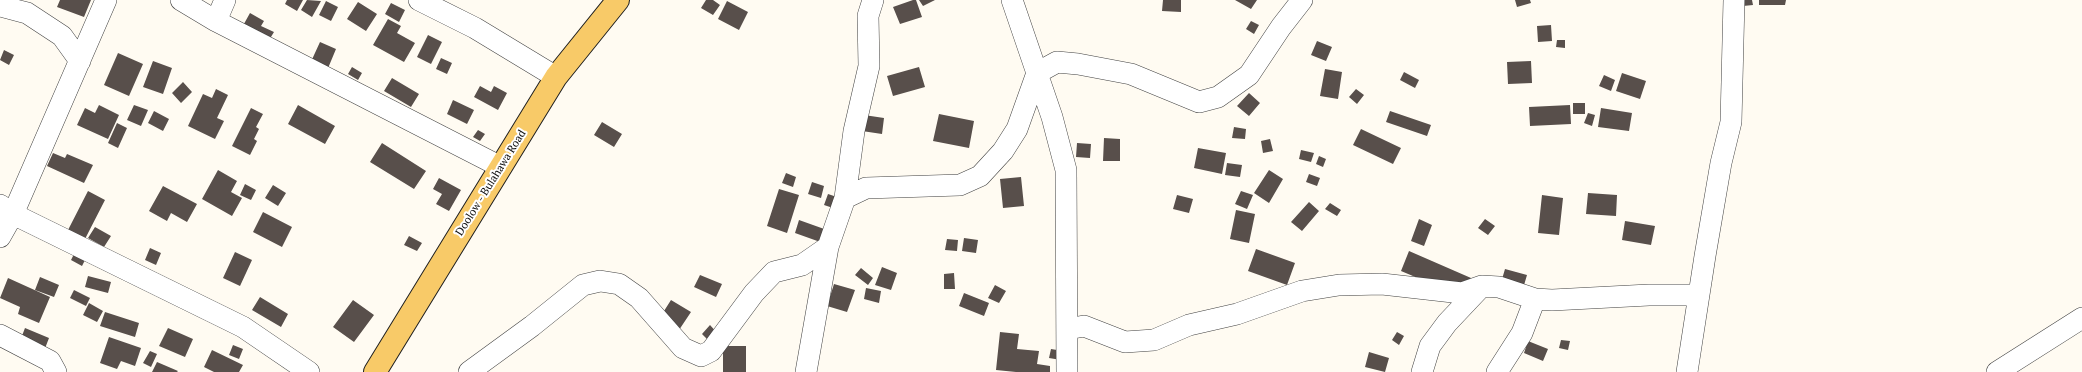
<!DOCTYPE html>
<style>
body{margin:0}
canvas{display:block;background:#fffbf2}
</style>
<canvas width="2082" height="372"></canvas>
<script>
const context = document.querySelector('canvas').getContext('2d');
context.lineJoin = 'round';
function fillPath(path, color) { context.fillStyle = color; context.fill(path, 'evenodd'); }
function stroke(path, color, width, dash) { context.strokeStyle = color; context.lineWidth = width; context.lineCap = dash ? 'butt' : 'round'; context.setLineDash(dash || []); context.stroke(path); }
function write(font, color, halo, rows, align = 'center') {
  context.font = font + ' "PT Serif",serif'; context.lineWidth = 4; context.setLineDash([]); context.textBaseline = 'middle'; context.strokeStyle = halo; context.fillStyle = color; for (const [text, x, y, turn = 0] of rows) {
    context.save(); context.translate(x, y); context.rotate((+turn || 0) * Math.PI / 180); context.textAlign = isNaN(turn) ? turn : align; if (halo) context.strokeText(text, 0, 0); context.fillText(text, 0, 0); context.restore();
  }
}
const building = new Path2D(`
 M60,0H91L84,17L57,7Z
 M287,0H303L297,11L285,4Z
 M307,0L321,1L312,17L301,10Z
 M706,0H713L720,5L713,15L701,8Z
 M913,0H916L922,17L900,24L893,7Z
 M919,0H935L923,6Z
 M1163,0H1181V12L1162,11Z
 M1235,0H1257L1251,9Z
 M1515,0H1530L1531,3L1517,7Z
 M1743,0H1752L1753,5L1743,6Z
 M1759,0H1786L1785,5H1759Z
 M326,1L338,7L331,21L319,15Z
 M727,1L748,12L739,30L718,19Z
 M358,2L377,14L366,31L347,19Z
 M391,3L405,10L399,22L385,14Z
 M250,13L264,21L261,26L274,32L266,45L240,31Z
 M388,19L401,26L397,33L415,43L404,62L373,45Z
 M1251,21L1259,25L1254,34L1246,29Z
 M1551,25L1552,41L1538,42L1537,26Z
 M428,35L442,42L431,64L417,57Z
 M1557,40H1565V48L1556,47Z
 M1317,41L1332,47L1326,61L1311,55Z
 M320,42L336,49L326,73L309,66Z
 M4,50L14,55L9,65L0,60Z
 M118,53L143,64L129,96L104,85Z
 M441,58L452,63L447,74L436,69Z
 M153,61L172,68L163,94L143,87Z
 M1531,61L1532,83L1508,84L1507,62Z
 M352,67L362,73L358,80L348,74Z
 M919,67L925,87L893,96L887,76Z
 M1325,69L1342,72L1338,99L1320,96Z
 M1404,72L1419,80L1415,88L1400,80Z
 M1622,73L1646,81L1640,99L1616,91Z
 M1604,75L1615,80L1611,91L1599,86Z
 M392,78L419,94L411,107L384,91Z
 M183,82L192,92L181,103L172,93Z
 M480,86L491,92L494,86L507,93L498,110L474,97Z
 M216,89L228,95L217,118L224,121L215,139L188,126L203,94L212,98Z
 M1356,89L1364,95L1357,104L1349,97Z
 M1249,93L1260,103L1249,116L1237,106Z
 M453,100L474,110L467,124L447,114Z
 M1573,103H1585V114H1573Z
 M99,105L119,115L108,139L77,125L85,108L95,113Z
 M134,105L148,110L141,126L127,120Z
 M298,105L335,126L325,144L288,124Z
 M1570,105L1571,124L1530,126L1529,107Z
 M251,108L263,114L256,127L259,129L254,139L257,141L250,155L232,146Z
 M1601,108L1632,113L1629,131L1598,127Z
 M154,111L169,119L163,131L148,123Z
 M1390,111L1431,125L1427,136L1386,122Z
 M1588,113L1595,115L1592,126L1584,123Z
 M939,114L974,121L969,148L933,141Z
 M864,115L884,118L882,134L862,131Z
 M602,122L622,134L614,147L594,135Z
 M117,123L127,128L118,148L108,143Z
 M1234,127L1246,129L1245,139L1232,138Z
 M1361,129L1401,148L1393,164L1353,145Z
 M478,130L485,134L480,141L473,137Z
 M1104,138L1120,139V161H1103Z
 M1270,139L1273,151L1263,153L1261,141Z
 M382,143L426,171L414,189L370,162Z
 M1077,143L1091,144L1090,158L1076,157Z
 M1198,148L1226,153L1222,174L1194,168Z
 M1301,150L1314,153L1311,162L1299,159Z
 M53,153L65,158L67,154L93,165L84,183L47,166Z
 M1319,156L1326,159L1323,167L1316,164Z
 M1227,163L1242,165L1240,177L1225,175Z
 M218,170L237,181L231,192L242,198L232,216L202,199Z
 M1269,170L1283,179L1269,203L1254,193Z
 M786,173L796,177L793,187L782,183Z
 M1309,174L1320,178L1317,186L1306,182Z
 M1021,177L1024,206L1003,208L1000,179Z
 M439,178L461,190L449,211L436,204L442,194L433,189Z
 M812,182L824,186L821,198L808,194Z
 M245,184L256,190L251,200L240,195Z
 M273,185L286,193L278,206L265,198Z
 M163,186L197,204L187,222L171,213L167,221L149,211Z
 M779,189L799,195L787,233L767,226Z
 M88,191L105,200L85,239L68,230Z
 M1241,191L1253,195L1247,209L1235,204Z
 M1588,193L1617,195L1616,216L1586,214Z
 M828,194L837,197L833,208L824,205Z
 M1177,195L1193,199L1189,213L1173,209Z
 M1542,195L1563,198L1559,235L1538,233Z
 M1309,202L1319,211L1302,231L1291,222Z
 M1330,203L1341,210L1337,216L1325,209Z
 M1236,210L1255,214L1249,243L1230,239Z
 M263,212L292,227L282,247L253,232Z
 M1419,219L1432,225L1424,246L1411,241Z
 M1485,219L1495,226L1488,235L1478,228Z
 M799,220L827,230L823,243L795,233Z
 M1625,221L1655,226L1651,245L1622,240Z
 M95,227L111,236L104,247L88,238Z
 M409,236L422,243L417,251L404,245Z
 M964,238L978,240L976,253L962,251Z
 M947,239L958,240L957,251L945,250Z
 M150,248L161,253L156,265L145,260Z
 M1256,249L1295,263L1287,285L1248,271Z
 M76,250L87,256L82,266L71,260Z
 M1409,251L1471,278L1463,297L1401,271Z
 M235,252L252,260L240,286L223,278Z
 M882,267L897,273L891,290L875,285Z
 M861,268L873,278L868,285L855,275Z
 M1505,269L1527,275L1522,292L1500,286Z
 M954,273L955,289H944V274Z
 M700,275L722,284L716,297L694,287Z
 M88,276L111,282L108,293L85,287Z
 M40,277L59,285L54,297L35,290Z
 M8,278L50,297L39,323L18,314L20,307L0,298Z
 M834,284L855,290L847,312L827,306Z
 M995,285L1006,291L999,303L988,298Z
 M866,288L881,291L879,303L864,299Z
 M74,290L90,298L86,306L70,298Z
 M964,293L989,303L984,316L959,306Z
 M260,297L288,314L281,327L252,310Z
 M353,300L374,315L354,342L333,327Z
 M671,300L691,312L677,333L657,322Z
 M89,303L103,311L97,322L83,315Z
 M105,312L139,323L135,337L100,326Z
 M710,325L719,335L711,343L702,334Z
 M25,328L49,338L44,351L20,341Z
 M168,328L193,339L185,357L159,346Z
 M1000,332L1019,334L1017,349L1039,351L1037,364L1050,366V372H1016L996,370Z
 M1397,332L1404,336L1399,345L1392,340Z
 M109,337L141,348L135,366L121,361L117,369L100,363Z
 M1561,340L1570,341L1568,350L1559,348Z
 M1528,341L1548,349L1543,361L1524,353Z
 M233,345L243,349L239,359L229,355Z
 M723,346H746V372H723Z
 M1051,349L1063,351L1061,360L1049,358Z
 M212,350L243,365L239,372H214L204,367Z
 M150,351L157,354L151,367L143,363Z
 M1369,352L1389,358L1385,372L1365,367Z
 M157,362L178,371L177,372H152Z`);
const minor = new Path2D(`
 M181,0L216,21L225,0
 M419,0L475,28L556,77
 M1012,0L1052,117L1066,170L1067,372
 M0,6L27,13L62,36L80,61
 M216,21L501,167
 M845,198L866,188L960,185L980,176L1003,151L1017,129L1037,73L1057,62L1078,64L1131,74L1199,102L1218,97L1249,75L1281,27L1302,0
 M0,205L13,214L243,327L309,372
 M0,237L13,214L106,0
 M1068,329L1084,326L1125,342L1154,340L1189,325L1237,314L1302,291L1339,285L1382,284L1462,293L1482,286L1499,287L1535,299L1552,300L1649,295H1699
 M0,335L50,361L56,372
 M469,372L532,326L583,285L600,281L619,284L639,298L683,348L701,356L711,351L754,293L774,272L802,265L828,247
 M806,372L828,247L845,198L854,131L869,66L868,16L873,0
 M1422,372L1430,346L1447,323L1481,287
 M1497,372L1522,333L1535,299
 M1687,372L1705,256L1721,163L1731,122L1734,0
 M1997,372L2082,318`);
const major = new Path2D(`
 M375,372L556,77L618,0`);
const streetNames = [
 ["Doolow - Bulahawa Road",491,183,-58]
];
fillPath(building, '#584f4b');
stroke(minor, '#424242', 22);
stroke(major, '#202020', 24);
stroke(minor, '#fff', 21);
stroke(major, '#f8ca68', 22);
write('11px', '#0f0f0f', '#fff', streetNames);
</script>
